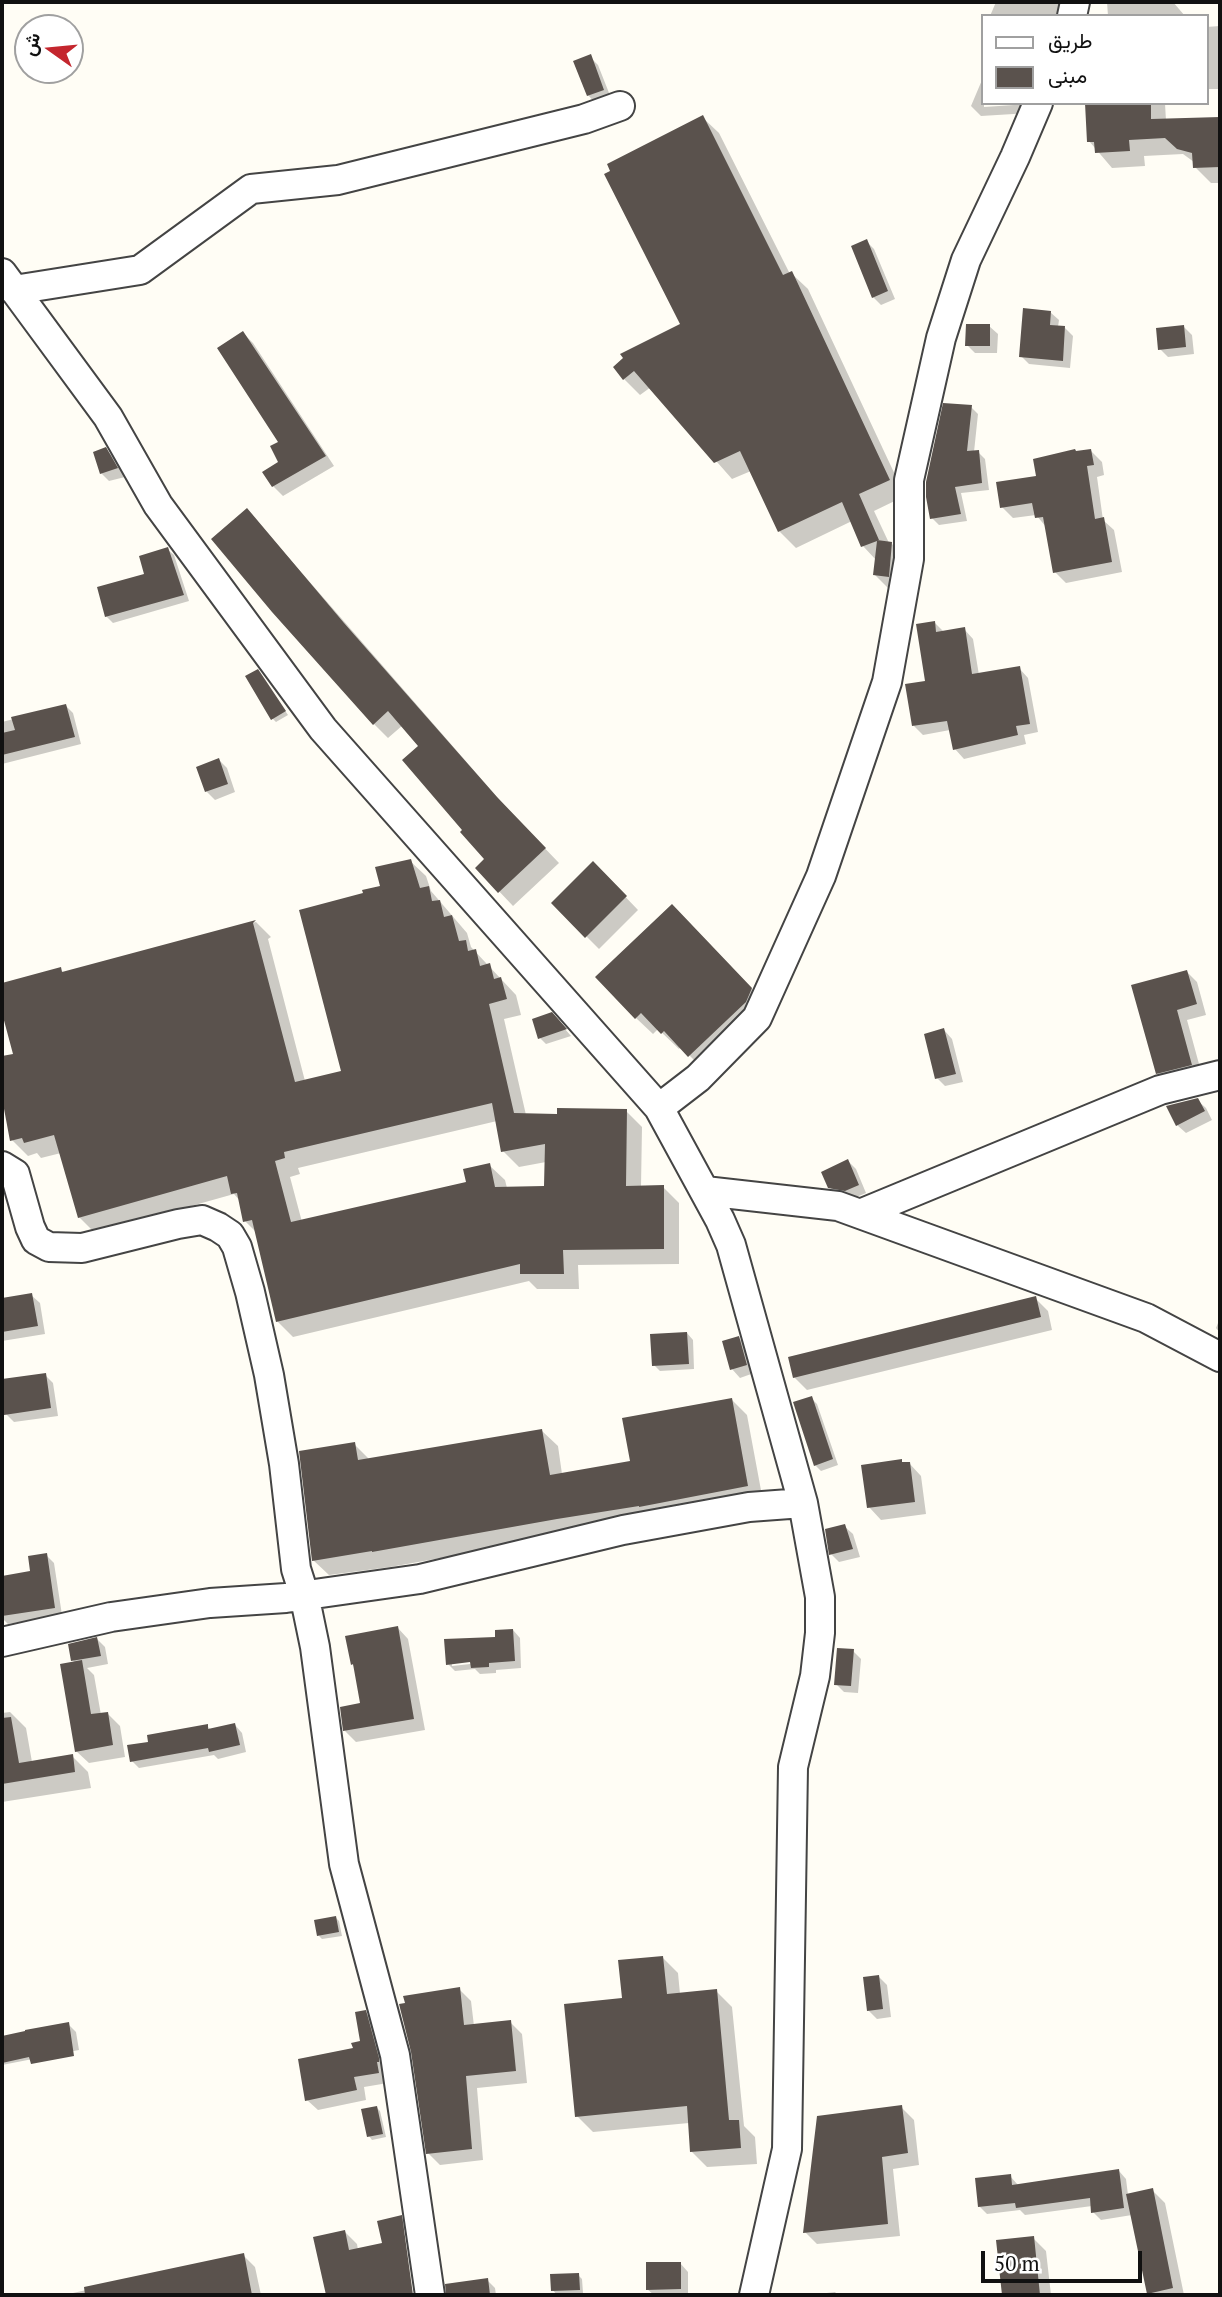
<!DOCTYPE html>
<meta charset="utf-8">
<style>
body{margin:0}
#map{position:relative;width:1222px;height:2297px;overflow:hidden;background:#fffdf5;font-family:"PT Serif",Vazirmatn,serif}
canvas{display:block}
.frame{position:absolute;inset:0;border:4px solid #111;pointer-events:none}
.legend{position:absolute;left:981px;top:14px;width:228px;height:91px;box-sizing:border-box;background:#fff;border:2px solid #a0a0a0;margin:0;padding:9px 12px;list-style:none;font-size:21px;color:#111}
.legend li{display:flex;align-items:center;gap:14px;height:35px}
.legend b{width:35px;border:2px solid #a0a0a0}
.north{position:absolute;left:14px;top:14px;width:70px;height:70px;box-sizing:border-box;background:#fff;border:2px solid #a0a0a0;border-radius:50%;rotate:285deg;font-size:19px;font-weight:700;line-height:28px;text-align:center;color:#111}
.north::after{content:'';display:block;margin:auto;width:24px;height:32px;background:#c4262e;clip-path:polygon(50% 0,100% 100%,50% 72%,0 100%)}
.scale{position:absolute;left:981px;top:2251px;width:161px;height:32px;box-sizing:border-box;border:4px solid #111;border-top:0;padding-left:9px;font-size:21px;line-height:24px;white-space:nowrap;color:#111;-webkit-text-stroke:5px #fff;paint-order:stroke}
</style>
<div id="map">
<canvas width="1222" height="2297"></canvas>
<div class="frame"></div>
<ul class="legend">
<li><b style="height:9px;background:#fff"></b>طريق</li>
<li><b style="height:19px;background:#5a524d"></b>مبنى</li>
</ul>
<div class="north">ش</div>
<div class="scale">50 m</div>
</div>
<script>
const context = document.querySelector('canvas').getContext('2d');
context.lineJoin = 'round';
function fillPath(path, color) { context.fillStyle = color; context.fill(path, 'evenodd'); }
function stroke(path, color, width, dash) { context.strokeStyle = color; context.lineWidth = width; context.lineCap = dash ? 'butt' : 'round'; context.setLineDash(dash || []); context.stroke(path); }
const shadow = new Path2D(`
 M996,2H1062V16H990Z
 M1107,2H1173L1185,16H1108Z
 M1220,26V89H1206V27Z
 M590,57L598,65L611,98L596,104L588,95Z
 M982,80V103H989L984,104V107L1029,104L1030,113L981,116L971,106Z
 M1080,103H1165L1166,121L1220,119V183H1211L1195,167L1194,162L1183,154L1144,156L1145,166L1112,168L1089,141L1087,106Z
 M702,117L719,133L790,274L791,273L808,289L905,496L874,511L889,543L892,544L908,560L891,591L875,575L876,560L863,546L852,521L796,548L779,531L751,471L732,479L651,387L640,395L624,379L682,324Z
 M866,241L874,249L895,299L881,305L873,297Z
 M1050,312L1059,320L1058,327L1065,328L1073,336L1070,368L1029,364L1021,356Z
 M989,326L998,334L997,353H975L967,345Z
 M1183,326L1192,335L1194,354L1168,357L1160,349Z
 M243,333L253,343L334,466L283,496L273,486L281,463V443Z
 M971,407L978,414L974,452H978L985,459L989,490L961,493L967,521L939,525L932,518Z
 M106,449L114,458L125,477L109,481L101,473Z
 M1091,451L1102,462L1104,475L1097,477L1103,520L1114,530L1122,572L1066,583L1055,572L1047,528L1036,515L1013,518L1002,507L1038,477L1077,453Z
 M247,510L511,813L559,863L513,906L477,868L487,859L464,830L421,746L403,725L388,738L374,724Z
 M167,549L174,555L189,601L113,623L106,616L146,575Z
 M935,623L944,632L964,629L973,639L979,675L1019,668L1028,678L1038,732L1024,735L1026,744L964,759L955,749L950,730L923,735L914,726L927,682Z
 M261,675L288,715L276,722L273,719Z
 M66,706L73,713L81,744L2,764V722Z
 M219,760L227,768L235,792L215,800L207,792L198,768Z
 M410,861L426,876L431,891L467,933L471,947L516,995L521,1015L504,1019L526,1115L559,1116L626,1111L642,1127L641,1187H663L679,1203V1264L578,1265L579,1289H537L529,1281L293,1337L277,1321L257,1233L245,1221L240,1201L234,1194L95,1233L79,1217L61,1153L41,1158L37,1153L28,1156L12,1140L2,1089V1058L15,1055L2,1006V985L60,969L65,974L256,922L271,937L268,939L305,1081L343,1072L365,895L382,887ZM497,1121L503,1151L519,1167L546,1162V1188H507L505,1180L489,1165L468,1183L302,1222L290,1177L300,1174L298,1168Z
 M593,863L638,910L599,949L553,903Z
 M689,923L768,1006L706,1072L681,1047L679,1049L658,1029L653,1034L636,1018Z
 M1187,972L1197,982L1206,1015L1187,1020L1202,1075L1168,1084L1157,1073Z
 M558,1021L571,1036L546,1044L540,1038Z
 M944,1030L952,1039L963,1082L945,1086L937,1078Z
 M1197,1100L1206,1108L1212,1120L1186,1133L1177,1125L1168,1107Z
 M848,1161L856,1169L866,1193L854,1198L838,1196L830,1187Z
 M31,1295L40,1303L45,1334L2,1341V1300Z
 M1035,1298L1048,1311L1052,1330L807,1390L794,1377Z
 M1220,1318V1333L1216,1328Z
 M687,1333L693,1340L694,1369L660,1371L654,1365Z
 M739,1338L747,1346L754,1373L740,1378L732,1369Z
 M45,1375L53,1383L58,1416L14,1422L6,1414L2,1381Z
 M811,1398L817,1404L838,1465L821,1471L815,1465Z
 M731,1399L747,1415L763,1501L390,1567L329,1575L313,1560L354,1444L370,1460L542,1431L558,1446L562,1474L632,1463Z
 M901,1461L904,1464L909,1463L921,1476L926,1514L881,1520L869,1507Z
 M844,1526L853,1534L860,1557L839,1562L831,1554Z
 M46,1555L54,1563L62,1615L8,1624L2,1618V1578L32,1573Z
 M397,1627L408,1639L425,1730L356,1742L345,1731L362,1705L355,1667L352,1664Z
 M513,1630L520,1638L521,1668L496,1670V1673L480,1674L475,1669L455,1671L448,1664ZM479,1660V1663L452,1666V1663Z
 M97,1639L105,1647L108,1664L87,1668L94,1675L101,1715L107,1713L120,1726L125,1757L89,1763L76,1751L75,1663L73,1661Z
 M853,1651L861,1659L858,1693L844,1692L836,1684Z
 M10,1712L26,1728L32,1762L72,1756L88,1772L91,1788L2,1802V1713Z
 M235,1725L242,1733L246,1752L218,1759L214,1755L139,1768L132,1761L150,1743L207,1726L211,1730Z
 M336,1918L339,1921L342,1936L322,1939L319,1936Z
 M662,1957L678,1973L680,1994L716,1991L732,2007L744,2126L755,2137L757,2164L707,2167L691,2151L689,2123L593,2132L577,2116L623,2000Z
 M879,1977L887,1985L891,2017L877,2019L868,2010Z
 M459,1989L471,2001L474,2026L510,2022L522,2034L527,2083L477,2088L483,2160L440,2165L428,2153L413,2052Z
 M365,2012L376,2023L388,2083L364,2087L366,2100L318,2110L307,2100L362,2043Z
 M68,2024L76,2032L79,2050L2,2065V2038Z
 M901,2107L914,2120L919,2165L893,2169L900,2236L817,2244L805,2232Z
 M377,2108L380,2111L386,2137L372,2140L369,2136Z
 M1119,2171L1126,2179L1128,2195L1152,2190L1165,2203L1184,2295H1150L1148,2293L1132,2215L1101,2220L1093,2212L1092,2206L1025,2215L1020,2210L987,2214L979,2206L1010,2176L1018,2185Z
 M401,2217L413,2230L423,2295H415L405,2230H402L411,2295H328L315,2239L345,2232L357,2244L358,2250L384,2244Z
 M1033,2238L1046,2251L1051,2295H1004L998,2242Z
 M243,2255L255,2267L261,2295H64Z
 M680,2263L688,2272V2295H654L647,2289Z
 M578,2275L582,2279L583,2293L556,2294L553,2290Z
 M487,2280L495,2288L496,2295H447V2285Z
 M835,2292L838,2295H810Z`);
const building = new Path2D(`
 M591,54L604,90L587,96L573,61Z
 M1085,103H1151V119L1220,117V167L1193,168L1192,153L1177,149L1165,138L1129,140L1130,151L1095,153L1094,142H1087Z
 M703,115L783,275L792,271L890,480L859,494L879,540H877L892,542L889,577L873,575L877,541L861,547L842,502L778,532L740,451L714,463L634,371L623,380L613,367L623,358L620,354L680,324L604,174L610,171L607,164Z
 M867,239L888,291L872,298L851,246Z
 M1023,308L1051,311L1050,325L1065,326L1063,361L1019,357Z
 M966,324H990V346H965Z
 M1184,325L1186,347L1158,350L1156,328Z
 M243,331L326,456L272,487L262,472L278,462L270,446L278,442L217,348Z
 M943,403L972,405L967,451L979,450L982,483L955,487L961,514L930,519L926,497V482Z
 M106,447L118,468L100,474L93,452Z
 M1075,449L1076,451L1091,449L1094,465L1087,466L1095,519L1104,517L1112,562L1053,573L1043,517L1035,518L1032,503L1000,508L996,482L1036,476L1033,459Z
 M247,508L344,623L497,797L546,848L498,893L475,868L484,859L460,832L462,830L402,760L418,746L388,711L373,725L272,612L211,539Z
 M168,547L184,595L105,617L97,587L144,574L139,556Z
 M935,621L936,632L965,627L972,674L1020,666L1030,724L1016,726L1018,735L953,750L947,721L912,726L905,684L925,681L916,624Z
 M258,669L286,711L271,720L245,676Z
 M66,704L75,737L2,755V733L15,730L11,717Z
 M219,758L228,784L205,792L196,767Z
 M411,859L420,888L429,886L432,901L440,900L444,917L452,915L459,941L466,940L468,951L476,949L480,966L490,963L494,979L501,977L507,999L489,1004L514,1113L557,1114V1108L627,1109L626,1186L664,1185V1249L563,1250L564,1274H520V1264L276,1322L252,1220L243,1222L237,1193L231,1194L227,1176L78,1218L54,1135L24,1143L22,1138L10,1141L2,1098V1056L13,1054L2,1013V983L61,967L62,972L256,920L253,923L295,1082L341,1071L299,910L363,893L362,890L380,886L375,867ZM492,1103L501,1152L545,1144L544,1186L495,1187L490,1163L463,1169L466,1182L291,1222L275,1161L285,1158L284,1152Z
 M593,861L627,896L585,938L551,903Z
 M672,904L752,988L746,1002L688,1057L664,1031L661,1034L641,1013L635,1019L595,977Z
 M1187,970L1197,1004L1177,1010L1192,1065L1156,1074L1131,985Z
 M552,1012L567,1029L538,1039L532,1019Z
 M944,1028L956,1074L935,1079L924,1034Z
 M1198,1098L1205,1111L1176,1126L1166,1106Z
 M848,1159L859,1185L845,1191L828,1188L821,1172Z
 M32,1293L38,1326L2,1332V1298Z
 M1036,1296L1041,1317L793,1378L788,1357Z
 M687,1332L689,1364L652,1366L650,1334Z
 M739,1336L747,1365L730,1370L722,1341Z
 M46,1373L51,1408L4,1415L2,1379Z
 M812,1396L833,1459L814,1466L793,1402Z
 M732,1398L748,1486L639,1507V1506L557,1519L372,1552V1551L312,1561L299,1451L355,1442L358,1460L542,1429L550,1475L630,1461L622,1418Z
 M902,1459V1462H910L915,1502L867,1508L861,1465Z
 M845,1524L853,1549L829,1555L825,1529Z
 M47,1553L55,1608L2,1616V1576L30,1571L28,1556Z
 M398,1626L414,1719L343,1731L340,1707L360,1703L353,1664L351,1665L345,1636Z
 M513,1629L515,1661L489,1663V1667L471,1668L470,1662L446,1665L444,1639L495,1637V1630Z
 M97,1637L101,1656L71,1661L68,1644Z
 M837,1648L854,1649L851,1686L834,1685Z
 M82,1660L91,1714L108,1712L113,1745L75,1752L60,1664Z
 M11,1717L19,1763L73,1754L75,1772L2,1784V1718Z
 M235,1723L240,1745L209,1752L208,1748L130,1762L127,1745L148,1742L147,1735L208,1724V1729Z
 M336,1916L339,1932L317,1936L314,1920Z
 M663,1956L667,1994L717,1989L729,2120H739L741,2148L690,2152L687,2106L575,2117L564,2004L622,1998L618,1960Z
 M879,1975L883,2009L867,2011L863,1977Z
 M460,1987L464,2025L511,2020L516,2071L466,2076L472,2149L426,2154L411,2052L399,2004L405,2003L403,1996Z
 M366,2010L379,2058V2062H377L379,2073L354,2077L357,2090L305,2101L298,2059L353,2048L351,2043L360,2041L355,2012Z
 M69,2022L74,2056L31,2064L29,2057L2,2063V2036L25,2031V2030Z
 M902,2105L908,2153L882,2157L888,2224L803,2233L817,2116Z
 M377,2106L383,2134L367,2137L361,2109Z
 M1119,2169L1124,2208L1091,2213L1090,2198L1016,2208L1015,2203L978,2207L975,2178L1011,2174L1012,2185Z
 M1153,2188L1173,2288L1147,2294L1126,2194Z
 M402,2215L413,2295H326L313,2237L345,2230L349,2250L382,2243L377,2221Z
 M1034,2236L1040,2295H1002L996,2240Z
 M244,2253L252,2295H85L84,2287Z
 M646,2262H681V2289L646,2290Z
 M579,2273L580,2290L551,2291L550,2274Z
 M488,2278L490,2295H446L445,2284Z`);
const minor = new Path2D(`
 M1072,16L1075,2
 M2,273L108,417L158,505L323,729L659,1108L720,1220L731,1245L803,1503L820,1597V1633L815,1676L793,1767L787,2149L754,2295
 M14,290L140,270L251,189L338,180L584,119L620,106
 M659,1108L698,1078L757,1018L821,876L887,682L909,559V480L941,338L966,260L1015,157L1038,103
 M2,1166L15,1174L30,1227L36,1240L49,1247L82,1248L178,1224L202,1220L218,1227L230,1235L237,1247L250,1292L269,1375L284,1464L296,1569L304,1594L315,1647L344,1864L395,2055L430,2295
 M705,1191L838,1206L1146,1318L1220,1357
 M860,1214L1160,1090L1220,1075
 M2,1642L111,1617L210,1603L286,1598L420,1579L623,1530L749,1507L803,1503`);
fillPath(shadow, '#0003');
fillPath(building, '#5a524d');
stroke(minor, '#444', 32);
stroke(minor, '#fff', 28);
</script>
